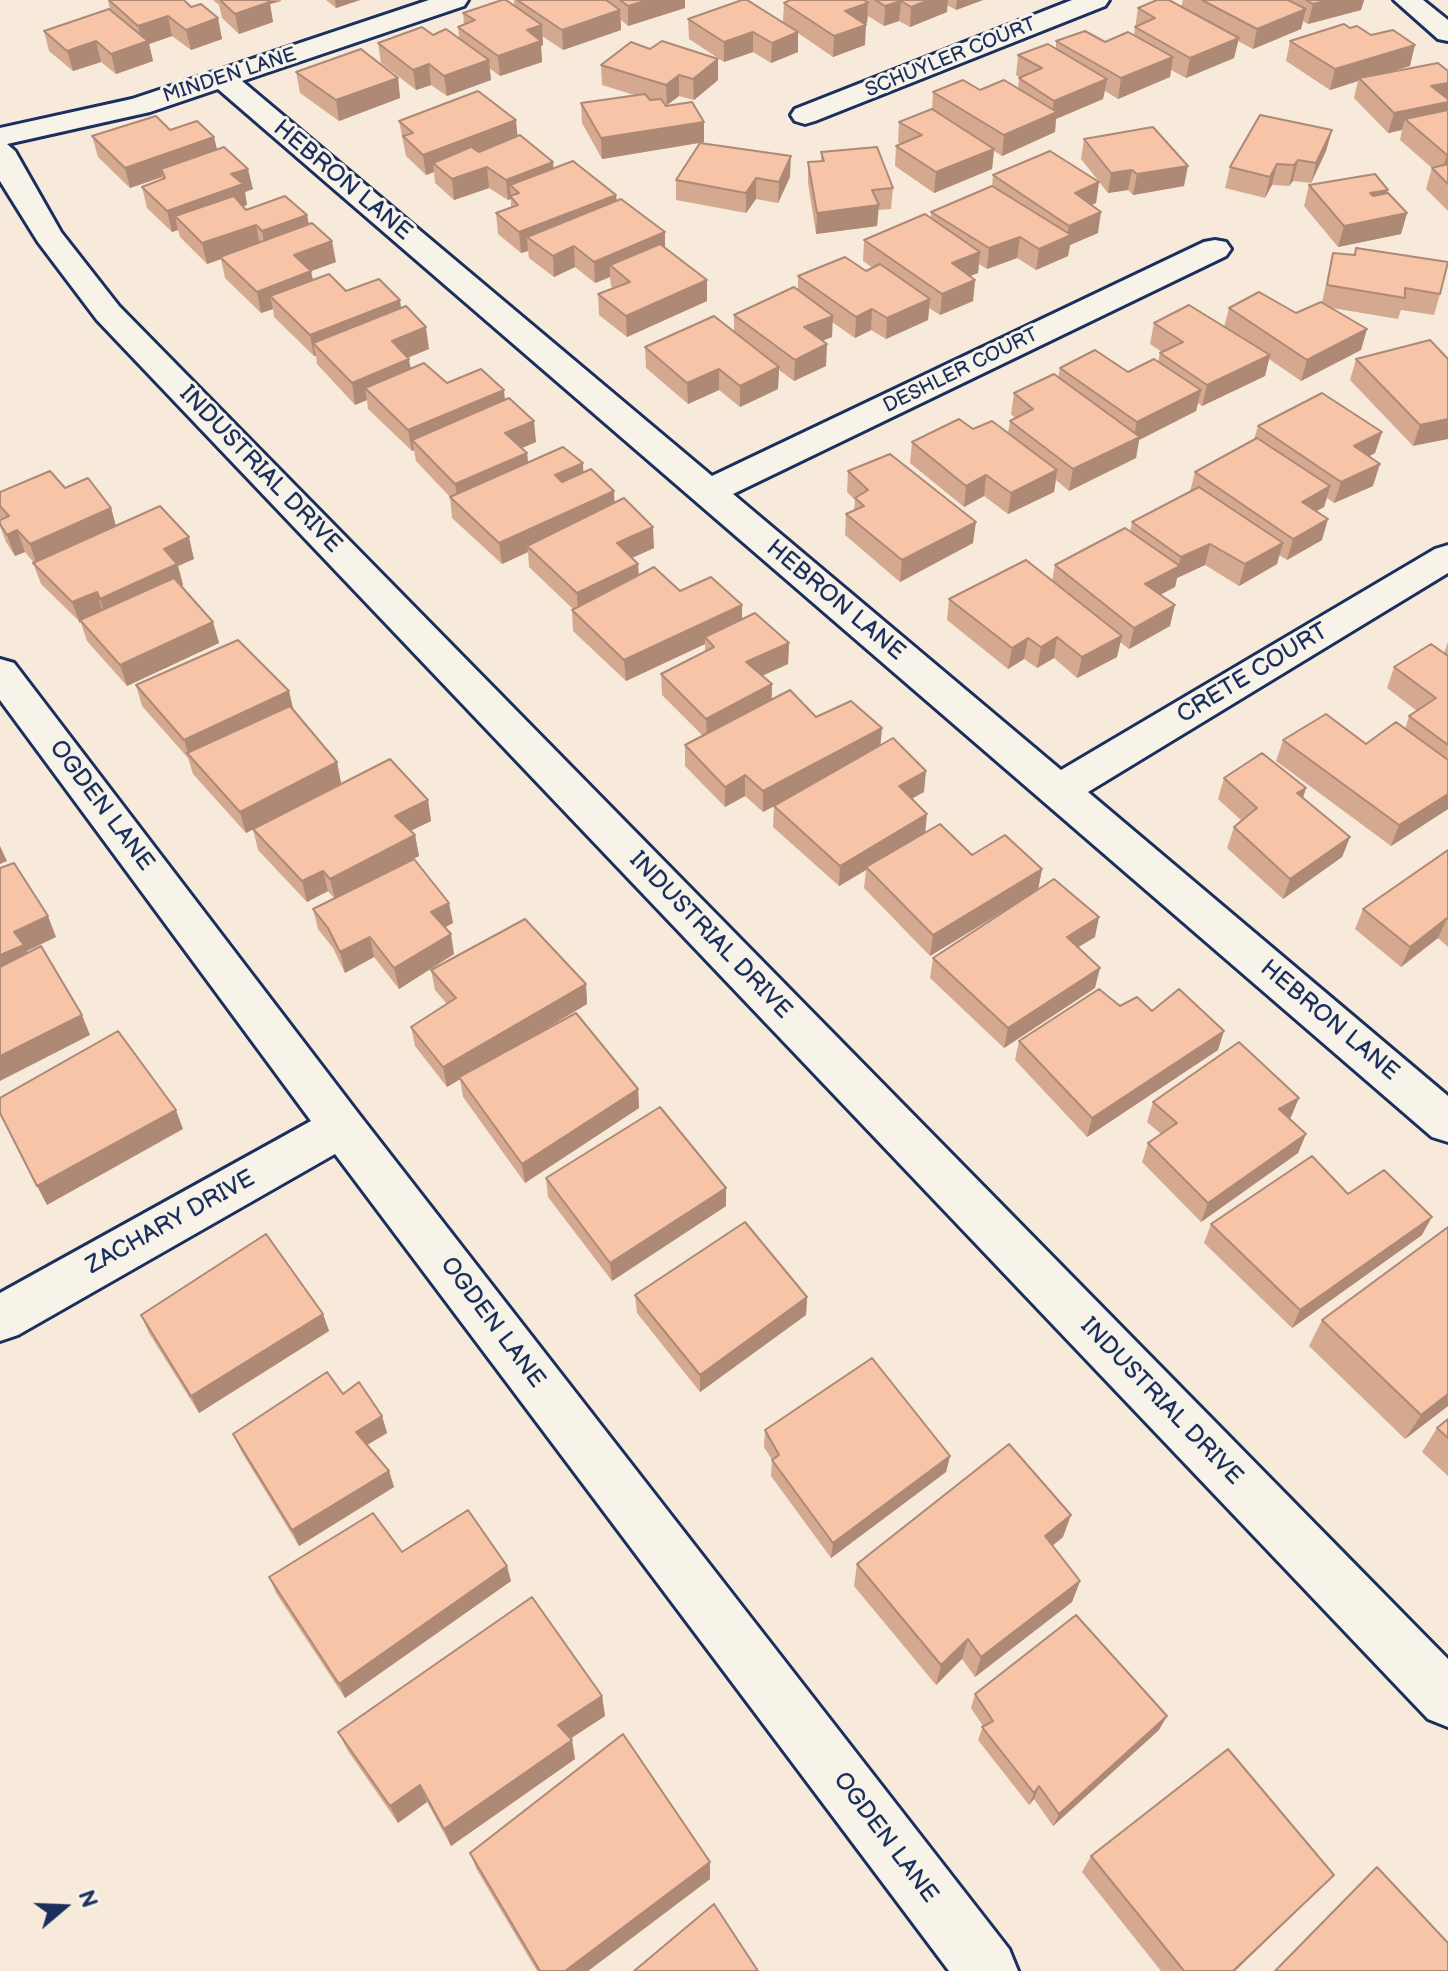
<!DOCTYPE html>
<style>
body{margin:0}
#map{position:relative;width:1448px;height:1971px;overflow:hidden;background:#f7eadb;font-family:"Balsamiq Sans",sans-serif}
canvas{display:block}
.north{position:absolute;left:24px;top:1867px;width:80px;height:80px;-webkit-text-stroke:6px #f7f3e8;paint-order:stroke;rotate:71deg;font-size:22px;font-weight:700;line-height:32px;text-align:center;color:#1b2f5e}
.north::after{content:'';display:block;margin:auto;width:28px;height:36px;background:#1b2f5e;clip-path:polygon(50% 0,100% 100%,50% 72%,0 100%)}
</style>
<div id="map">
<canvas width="1448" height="1971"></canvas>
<div class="north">N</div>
</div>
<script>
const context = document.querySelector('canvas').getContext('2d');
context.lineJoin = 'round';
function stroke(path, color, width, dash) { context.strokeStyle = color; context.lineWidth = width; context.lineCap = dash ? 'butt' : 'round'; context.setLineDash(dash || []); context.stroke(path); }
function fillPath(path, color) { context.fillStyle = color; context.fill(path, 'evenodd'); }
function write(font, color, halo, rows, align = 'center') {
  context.font = font + ' "Balsamiq Sans",sans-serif'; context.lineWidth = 6; context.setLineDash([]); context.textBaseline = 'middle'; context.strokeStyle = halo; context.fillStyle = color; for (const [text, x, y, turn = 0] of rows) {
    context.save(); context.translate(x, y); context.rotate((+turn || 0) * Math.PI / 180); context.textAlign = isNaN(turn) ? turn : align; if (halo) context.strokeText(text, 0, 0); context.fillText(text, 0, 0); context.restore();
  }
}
const minor = new Path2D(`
 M429,0H468L464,6L242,81L712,476L1204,242L1215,240L1226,242L1231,249L1226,256L733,494L1061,770L1435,549L1448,545V573L1088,792L1448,1096V1142L1432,1137L218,89L150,112L7,144L15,151L61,232L119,306L1448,1659V1727L1428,1719L97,320L38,242L0,181V128L132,99Z
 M1072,0H1109L1105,6L815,121L805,124L795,121L791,115L795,109Z
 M1394,0H1423L1448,20V41L1438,39Z
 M0,659L14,663L358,1113L1009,1949L1018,1971H949L335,1154L18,1335L0,1341V1293L311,1121L0,700Z`);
const wall = new Path2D(`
 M108,0L191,7L218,18L222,39L191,50L172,36L149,44L153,61L116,74L101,62L73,71L49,51L44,31L110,10Z
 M213,0H281V1L270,4L273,22L239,34L222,18L219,5Z
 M326,0H360L336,8Z
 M514,0H685V8L628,26L621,20V30L563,50L542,36L543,45L541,46L542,62L500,76L489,68L491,80L447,96L431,85L416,90L381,63L378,43L433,35L459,38L458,27L464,25L463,13L514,6Z
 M790,0H983L956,10L947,5V12L910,27L899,21L884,26L868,16L867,23L865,24V45L833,57L798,33V52L771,63L753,52L724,62L689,39L688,19L783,22L784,3Z
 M1183,0H1364L1361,10L1308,24L1303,21L1301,29L1253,49L1238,41L1234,58L1186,78L1171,70L1170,77L1118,99L1105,91L1103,99L1056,119L1055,132L1002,156L994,151L992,169L934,193L895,166L896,146L900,144L898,142L899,122L932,109L933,92L1018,89L1019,78H1021L1016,75L1018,55L1056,48V41L1105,42L1134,35L1138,8L1181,7Z
 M1290,41L1410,66L1385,73L1448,71V211L1426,189L1432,168L1400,140L1402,130L1388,133L1354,98L1358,81L1330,90L1286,61Z
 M601,65L718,80L694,100L679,96L667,105H666L704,122V142L700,143L790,177L778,203L756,199L746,213L676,200V180L700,143L602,159L582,123L581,103L634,95L602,85Z
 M296,72L398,78L400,98L339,121L300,93Z
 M399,121L517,136L554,168L616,195L617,201L665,232V248L707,301L627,337L599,315L598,294L613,288L611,286L610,277L595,283L575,267L554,277L529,258L528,251L521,253L498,234L496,213L511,207V199L508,200L489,188L454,200L435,183L434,172L426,175L406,156Z
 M170,130L214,137L217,150L253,189L245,192L247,205L243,206L246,210L307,215L309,224L336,262L311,271L313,280L401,308L429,349L408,357L411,368L447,383L505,400L536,442L522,448L527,453L528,462L583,472L614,491V503L654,548L632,558L638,564L639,575L680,591L742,619L789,643L788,664L762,676L772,684V699L816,717L882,728L880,746L924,792L911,798L925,832L972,855L1042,869L1038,890L930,956L864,888L866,870L839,886L773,827L774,806L780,803L763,812L745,796L725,807L685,766V745L703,736L662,695L661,674L705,652V644L626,681L573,631L572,610L573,609L529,567L528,552L502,564L452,518L450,497L416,461L414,450L412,451L368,409L367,400L355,405L317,364L316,356H314L274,317L273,309L261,313L225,278L221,259L207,264L180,237L178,230L172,232L147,208L142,187L163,179L162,177L130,188L98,157L92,136Z
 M1332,130L1326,151L1311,183L1293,181L1289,186L1272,185L1265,198L1225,188L1230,167Z
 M1084,139L1184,186L1133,195L1128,190L1108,193L1081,159Z
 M821,152L893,188L891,209L878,210L877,226L816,234L808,183V162L821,161Z
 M993,175L1099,182L1096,203L1091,205L1098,233L1070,245L1068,256L1036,270L1017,258L987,269L979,264L978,273L970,276L975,280L973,301L940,315L929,308L928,320L886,339L871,330L855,338L832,322V337L822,341L826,366L794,381L779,370L778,389L740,407L719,390L688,404L646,368L645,347L734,332V315L798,290V276L866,271L873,268L863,261L864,240L931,218V212L992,187Z
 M1309,185L1387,193L1407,213L1401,234L1338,247L1304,206Z
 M1356,248L1440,294L1434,315L1401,310L1398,319L1332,308L1361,350L1301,381L1269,359L1265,376L1202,406L1198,403L1196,411L1139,440L1136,458L1069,491L1056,480L1054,492L1008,514L984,496L964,507L910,463L912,442L973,429L1008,433L1010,421L1015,418L1011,414L1014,393L1058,378L1060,368L1128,372L1158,362L1160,353L1162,352L1150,344L1154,323L1224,327L1229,308L1296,313L1322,302L1333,253L1354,255Z
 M1356,359H1448L1413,446L1350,380Z
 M1258,426L1382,432L1375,453L1368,457L1373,486L1334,503L1327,498L1324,507L1316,511L1322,540L1287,560L1279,555L1277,564L1239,586L1205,565L1177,578L1175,587L1161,594L1170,626L1129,649L1120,642L1117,657L1077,678L1054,658L1037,668L1024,659L1008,669L947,620L949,599L1052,581L1055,565L1130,532L1132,522L1190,492L1195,472L1254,439Z
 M848,471L973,543L900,582L845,535L846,514L854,511L855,500L847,492Z
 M65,488L111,508L116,526L194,559L178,566L183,585L181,586L213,622L219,643L127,686L87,641L81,623L41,584L33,563H34L25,552L15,556L6,542L0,526V520L1,519L0,518V492Z
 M1448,642V809L1391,846L1276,761L1283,740L1366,744L1405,729L1409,716L1417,711L1387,688L1394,667L1444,653Z
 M136,685L294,711L337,762L341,783L246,833L193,774L188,758L142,706Z
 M1224,778L1306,788L1303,798L1350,837L1342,857L1283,899L1227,848L1234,827L1242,821L1218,799Z
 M428,800L431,821L411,831L415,835L419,856L398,866L449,903L453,923L445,927L454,954L399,989L374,957L345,973L333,948L318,929L313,909L334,898L328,891L307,902L258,850L253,829Z
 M1448,850V947L1438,938L1401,967L1355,929L1363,909Z
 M1095,937L1078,947L1095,988L1004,1048L930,978L933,958Z
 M431,970L586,984L587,1004L520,1044L638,1089L639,1108L525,1183L463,1097L460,1079L447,1087L415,1046L411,1027L447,1004L435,990Z
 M1120,1006L1152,1011L1218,1050L1087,1137L1015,1060L1019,1041Z
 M1153,1102L1291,1117L1289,1118L1306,1134L1298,1153L1201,1222L1142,1162L1148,1143L1161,1134L1147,1122Z
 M546,1178L726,1206L612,1281L548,1197Z
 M1348,1194L1422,1235L1292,1328L1204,1243L1211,1224Z
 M1448,1227V1406L1405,1439L1309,1346L1322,1320Z
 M635,1295L807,1297L806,1315L700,1392L637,1313Z
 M323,1314L329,1331L199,1413L149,1333L141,1315Z
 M343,1394L382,1416L387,1433L367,1445L389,1471L394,1487L299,1546L241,1451L233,1434Z
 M1448,1419V1476L1422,1452L1437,1428Z
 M765,1430L950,1456L946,1472L831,1558L771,1476L772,1460L764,1447Z
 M1063,1537L1052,1546L1080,1581L1072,1602L975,1677L962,1659L936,1685L854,1586L857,1564Z
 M402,1552L511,1581L345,1698L276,1593L269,1577Z
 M975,1694L1159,1730L1053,1826L1034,1799L1029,1805L978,1740L983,1726L971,1708Z
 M602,1696L605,1716L570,1739L575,1759L451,1846L427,1802L398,1823L348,1751L338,1732Z
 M470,1853L710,1862V1879L588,1971H537L477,1870Z
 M1091,1856L1334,1875L1235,1971H1161L1082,1872Z`);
const shadedWall = new Path2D(`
 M255,0L281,1L270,4L273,22L239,34L235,14Z
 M335,0H360L336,8Z
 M648,0H685V8L628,26V6Z
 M929,0H948L947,12L910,27L911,7Z
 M957,0H983L956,10Z
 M1329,0H1364L1361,10L1308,24L1313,4Z
 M901,1L899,21L884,26L885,6Z
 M868,3L867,23L844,31L845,11Z
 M1306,9L1301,29L1253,49L1257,29Z
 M620,10L621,30L563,50L562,30Z
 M168,16L172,36L149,44L153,61L116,74L111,54L142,43L138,26Z
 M218,18L222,39L191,50L186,30Z
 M542,25L543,45L541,46L542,62L500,76L498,56L527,30Z
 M866,25L865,45L833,57L834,36Z
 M753,32V52L724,62V42Z
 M798,32V52L771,63L772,43Z
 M1239,38L1234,58L1186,78L1190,58Z
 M96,41L101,62L73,71L67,51Z
 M1415,45L1410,66L1361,80L1359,78L1358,81L1330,90L1335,69Z
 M1173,57L1170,77L1118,99L1121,78Z
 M718,59V80L694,100L693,79Z
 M489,60L491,80L447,96L444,76Z
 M429,64L431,85L416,90L413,70Z
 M679,75V96L667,105L666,85Z
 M398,78L400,98L339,121L336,100Z
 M1107,79L1103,99L1056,119L1055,132L1002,156L1004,135L1052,114L1054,101Z
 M1448,83V111L1405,119L1402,130L1388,133L1394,113L1431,86Z
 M516,120L518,140L441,170L433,163L434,172L426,175L423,155Z
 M704,122V142L602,159L601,138Z
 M1332,130L1326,151L1311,183L1316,163Z
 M214,137L219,158L161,169L162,177L130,188L125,168Z
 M994,149L992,169L934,193L936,172Z
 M1447,155H1448V174L1440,176Z
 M791,156L790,177L778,203L779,182Z
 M1298,160L1293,181L1289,186L1294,165Z
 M553,162L555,182L510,185L511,197L510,196L511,199L508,200L506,180Z
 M1277,164L1272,185L1265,198L1270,177Z
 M1188,166L1184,186L1133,195L1137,174Z
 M487,167L489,188L454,200L452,179Z
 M248,169L253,189L245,192L247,205L186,227L175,216L178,230L172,232L167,211L231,174Z
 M1132,170L1128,190L1108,193L1111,173Z
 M756,178V199L746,213V193Z
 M1099,182L1096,203L1072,214L1075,193Z
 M1388,190L1382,211L1370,193Z
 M616,195L617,215L527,237L528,251L521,253L519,232Z
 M879,205L877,226L816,234L817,213Z
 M1101,212L1098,233L1070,245L1068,256L1036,270L1039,249L1067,237L1069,226Z
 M1407,213L1401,234L1338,247L1344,226Z
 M307,215L311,236L266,252L262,231Z
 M256,225L260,246L220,257L221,259L207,264L202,243Z
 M665,232V253L610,265V277L595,283L594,262Z
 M1020,237L1017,258L987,269L989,248Z
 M332,241L336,262L298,276L294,255Z
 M574,246L575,267L554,277L553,256Z
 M980,252L978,273L950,284L952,263Z
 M311,271L315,292L270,296L273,309L261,313L257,292Z
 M707,280V301L627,337L626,316Z
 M975,280L973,301L940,315L942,294Z
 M930,299L928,320L886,339L887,318Z
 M400,300L403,321L313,343L316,356H314L310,335Z
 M872,309L871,330L855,338L856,317Z
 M833,316L832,337L803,348L804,327Z
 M426,327L429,349L395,363L392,341Z
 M1367,329L1361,350L1301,381L1307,360Z
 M827,344L826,366L794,381L795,360Z
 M1270,355L1265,376L1202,406L1207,385Z
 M409,359L412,380L365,388L367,400L355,405L352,383Z
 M779,367L778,389L740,407V386Z
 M719,369V390L688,404L687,383Z
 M504,390L506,411L412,440L414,450L412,451L408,430Z
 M1201,390L1196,411L1139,440L1136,458L1069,491L1073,469L1133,440L1137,422Z
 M1448,419V439L1413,446L1420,425Z
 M534,421L536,442L507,454L505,433Z
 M1382,432L1375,453L1347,468L1354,446Z
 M527,453L529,474L458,505L455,484Z
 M583,463L584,485L557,496L555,475Z
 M1380,464L1373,486L1334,503L1341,482Z
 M1057,470L1054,492L1008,514L1011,493Z
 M986,475L984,496L964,507L966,486Z
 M1330,486L1324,507L1295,523L1302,502Z
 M614,491L615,513L527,546L528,552L502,564L499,543Z
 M111,508L117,530L37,566L30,544Z
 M1328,519L1322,540L1287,560L1293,539Z
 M976,522L973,543L900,582L902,560Z
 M653,527L654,548L618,564L617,543Z
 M17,530L25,552L15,556L7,535Z
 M189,537L194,559L178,566L183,585L107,621L100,599L164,549Z
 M1283,543L1277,564L1239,586L1245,564Z
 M1210,544L1205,565L1177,578L1175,587L1141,605L1145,584L1178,567L1181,557Z
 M638,564L639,585L578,614L577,593Z
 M97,592L103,613L80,620V624L72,602Z
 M742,605V626L705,637V644L626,681L624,660Z
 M1175,605L1170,626L1129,649L1134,628Z
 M213,622L219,643L127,686L120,665Z
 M1122,636L1117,657L1077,678L1082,657Z
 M1057,637L1054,658L1037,668L1041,647Z
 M1028,638L1024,659L1008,669L1012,648Z
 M789,643L788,664L746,683V662Z
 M772,684L771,705L707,740L706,719Z
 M289,691L294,712L189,756L184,740Z
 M882,728L880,749L763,812V791Z
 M337,762L341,783L246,833L240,812Z
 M926,771L924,792L897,807L899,786Z
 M745,775V796L725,807V787Z
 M1306,788L1299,809L1297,793Z
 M1448,794V809L1391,846L1399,825Z
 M428,800L431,821L399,836L395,816Z
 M927,814L925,835L866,867V870L839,886L840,866Z
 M415,835L419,856L335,899L330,879Z
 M1350,837L1342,857L1283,899L1290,879Z
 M0,846L7,861L0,864Z
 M1042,869L1038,890L930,956L933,935Z
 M323,871L328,891L307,902L302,881Z
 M449,903L453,923L435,933L431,912Z
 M48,916L56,937L27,951L33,965L0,980V955L14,932Z
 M1099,917L1095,937L1062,957L1067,937Z
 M1447,918L1438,938L1401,967L1410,947Z
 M451,934L454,954L399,989L394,968Z
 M370,937L374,957L345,973L340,952Z
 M1100,968L1095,988L1004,1048L1008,1028Z
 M586,984L587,1004L447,1087L443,1067Z
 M82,1015L90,1035L0,1081V1056Z
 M1224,1031L1218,1050L1087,1137L1092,1118Z
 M638,1089L639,1108L525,1183L522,1164Z
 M1299,1098L1291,1117L1271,1128L1279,1109Z
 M176,1110L183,1129L47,1205L37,1186Z
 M1306,1134L1298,1153L1201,1222L1208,1203Z
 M726,1188V1206L612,1281L610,1263Z
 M1432,1217L1422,1235L1292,1328L1300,1310Z
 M807,1297L806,1315L700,1392V1375Z
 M323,1314L329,1331L199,1413L191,1396Z
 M1448,1394V1406L1405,1439L1421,1415Z
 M382,1416L387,1433L362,1448L356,1432Z
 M950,1456L946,1472L831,1558L833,1543Z
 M389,1471L394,1487L299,1546L292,1530Z
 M1071,1515L1063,1537L1037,1558L1045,1536Z
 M507,1566L511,1581L345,1698L339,1684Z
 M1080,1581L1072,1602L975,1677L981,1657Z
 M968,1639L962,1659L936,1685L941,1665Z
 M602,1696L605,1716L562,1744L558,1725Z
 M1167,1716L1159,1730L1053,1826L1059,1814Z
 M572,1740L575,1759L451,1846L444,1829Z
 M420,1785L427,1802L398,1823L390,1806Z
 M1039,1786L1034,1799L1029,1805L1034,1793Z
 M710,1862V1879L588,1971H565Z
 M1334,1875L1235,1971H1233Z`);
const building = new Path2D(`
 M109,0H184L191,7L201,4L218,18L186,30L168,16L138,26Z
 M220,0H267L270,2L235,14Z
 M502,0H506L542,25L527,30L541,41L498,56L458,27L475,20L463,13Z
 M517,0H606L620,10L562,30Z
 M620,0H648L628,6Z
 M742,0H747L798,32L772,43L753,32L724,42L688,19Z
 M790,0H864L868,3L845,11L866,25L834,36L784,3Z
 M875,0H929L911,7L901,1L885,6Z
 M1157,0H1169L1239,38L1190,58L1135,27L1155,18L1138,8Z
 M1202,0H1288L1306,9L1257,29Z
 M1306,0H1329L1313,4Z
 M109,9L148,41L111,54L96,41L67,51L44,31Z
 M1344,24L1350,28L1357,26L1371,35L1393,30L1415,45L1335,69L1290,41Z
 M422,27L433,35L446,29L489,60L444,76L429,64L413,70L378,43Z
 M1085,31L1105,42L1128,32L1173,57L1121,78L1056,41Z
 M662,41L718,59L693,79L679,75L666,85L601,65L631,42L650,49Z
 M1048,44L1107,79L1054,101L1019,78L1042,68L1018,55Z
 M361,49L398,78L336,100L296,72Z
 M1438,63L1448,71V83L1431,86L1448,99V102L1394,113L1359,78Z
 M963,80L980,90L1004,80L1057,112L1004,135L933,92Z
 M478,91L516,120L423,155L403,136L413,133L399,121Z
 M645,94L650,100L661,99L666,106L692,102L704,122L601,138L581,103Z
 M932,109L994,149L936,172L896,146L922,135L899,122Z
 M1448,110V155H1447L1405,119Z
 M1260,115L1332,130L1316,163L1298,160L1294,165L1277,164L1270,177L1230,167Z
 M156,116L170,130L197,121L214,137L125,168L92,136Z
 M1153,127L1188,166L1137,174L1132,170L1111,173L1084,139Z
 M520,135L553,162L506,180L487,167L452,179L433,163L471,147L479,152Z
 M700,143L791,156L779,182L756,178L746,193L676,180Z
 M224,147L248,169L231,174L243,184L167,211L142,187L165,178L161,169Z
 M877,147L893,188L872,190L879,205L817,213L808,162L824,161L821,152Z
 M1050,151L1099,182L1075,193L1101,212L1069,226L993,175Z
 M573,161L616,195L519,232L496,213L518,205L510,196L519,193L510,185Z
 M1448,164V184L1432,168Z
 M1375,174L1388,190L1370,193L1373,196L1388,193L1407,213L1344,226L1309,185Z
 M992,186L1071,235L1039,249L1020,237L989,248L931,212Z
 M234,196L246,210L285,196L307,215L262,231L256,225L202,243L175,216Z
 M621,199L665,232L594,262L574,246L553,256L527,237Z
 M925,214L980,252L952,263L975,280L942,294L864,240Z
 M312,223L332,241L294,255L311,271L257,292L220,257Z
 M660,244L707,280L626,316L598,294L630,282L610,265Z
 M1356,248L1448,262L1440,294L1405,288V298L1327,285L1333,253L1355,255Z
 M845,257L866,271L880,264L930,299L887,318L872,309L856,317L798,276Z
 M329,274L346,291L379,279L400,300L310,335L270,296Z
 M794,287L833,316L804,327L827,344L795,360L734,315Z
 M1259,292L1296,313L1321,302L1367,329L1307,360L1229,308Z
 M1189,305L1270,355L1207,385L1160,353L1183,342L1154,323Z
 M406,306L426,327L392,341L409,359L352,383L313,343Z
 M714,316L779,367L740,386L719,369L687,383L645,347Z
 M1430,340L1448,359V419L1420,425L1356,359Z
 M1095,350L1128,372L1154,359L1201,390L1137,422L1060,368Z
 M424,363L447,383L481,369L504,390L408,430L365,388Z
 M1054,374L1140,437L1073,469L1010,421L1033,409L1014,393Z
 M1322,393L1382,432L1354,446L1380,464L1341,482L1258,426Z
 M509,398L534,421L505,433L527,453L455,484L412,440Z
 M959,419L973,429L992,421L1057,470L1011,493L986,475L966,486L912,442Z
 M1257,438L1330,486L1302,502L1328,519L1293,539L1195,472Z
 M563,447L583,463L555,475L562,482L591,469L614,491L499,543L450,497Z
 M890,454L976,522L902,560L846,514L864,506L855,498L868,490L848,471Z
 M50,471L65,488L88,478L111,508L30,544L17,530L7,535L0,524V520L9,516L0,506V492Z
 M1199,487L1283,543L1245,564L1210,544L1181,557L1132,522Z
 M624,498L653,527L617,543L638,564L577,593L527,546Z
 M160,506L189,537L164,549L177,564L100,599L97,592L72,602L33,563Z
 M1125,528L1180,566L1145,584L1175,605L1134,628L1055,565Z
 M1026,560L1122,636L1082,657L1057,637L1041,647L1028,638L1012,648L949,599Z
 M654,567L680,591L711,577L742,605L624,660L572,610Z
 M174,578L213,622L120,665L80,620Z
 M755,613L789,643L746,662L772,684L706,719L661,674L714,647L705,637Z
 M238,640L289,691L184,740L136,685Z
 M1431,644L1448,656V745L1409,716L1436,698L1394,667Z
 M790,690L816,717L851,701L882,728L763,791L745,775L725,787L685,745Z
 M290,706L337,762L240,812L187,753Z
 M1326,714L1366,744L1396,722L1448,760V794L1399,825L1283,740Z
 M893,738L926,771L899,786L927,814L840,866L774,806Z
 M1262,753L1306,788L1297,793L1350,837L1290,879L1234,827L1257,808L1224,778Z
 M390,759L428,800L395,816L415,835L330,879L323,871L302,881L253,829Z
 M940,824L972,855L1005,835L1042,869L933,935L866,867Z
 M1448,850V919L1447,918L1410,947L1363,909Z
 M414,859L449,903L431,912L451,934L394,968L370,937L340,952L328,928L313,909Z
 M14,863L48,916L14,932L24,945L0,955V868Z
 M1054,879L1099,917L1067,937L1100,968L1008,1028L933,958Z
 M525,919L586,984L443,1067L411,1027L456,998L431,970Z
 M41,946L82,1015L0,1056V967Z
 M1099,989L1120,1006L1137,997L1152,1011L1179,989L1224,1031L1092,1118L1019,1041Z
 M576,1013L638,1089L522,1164L459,1077Z
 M118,1031L176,1110L37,1186L0,1113V1098Z
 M1239,1042L1299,1098L1279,1109L1306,1134L1208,1203L1148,1143L1177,1123L1153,1102Z
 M660,1107L726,1188L610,1263L546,1178Z
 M1312,1156L1348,1194L1384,1170L1432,1217L1300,1310L1211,1224Z
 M745,1222L807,1297L700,1375L635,1295Z
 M1448,1227V1394L1421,1415L1322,1320Z
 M266,1234L323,1314L191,1396L141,1315Z
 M872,1358L950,1456L833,1543L772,1460L779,1455L765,1430Z
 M327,1372L343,1394L359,1382L382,1416L356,1432L389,1471L292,1530L233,1434Z
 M1448,1419V1438L1437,1428Z
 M1009,1444L1071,1515L1045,1536L1080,1581L981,1657L968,1639L941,1665L857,1564Z
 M468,1510L507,1566L339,1684L269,1577L373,1513L402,1552Z
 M532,1597L602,1696L558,1725L572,1740L444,1829L420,1785L390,1806L338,1732Z
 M1076,1615L1167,1716L1059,1814L1039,1786L1034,1793L982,1727L993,1721L975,1694Z
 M623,1734L710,1862L565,1971H540L470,1853Z
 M1228,1749L1334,1875L1233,1971H1184L1091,1856Z
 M1377,1867L1448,1943V1971H1275Z
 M714,1904L758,1971H634Z`);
const farStreetnames = [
 ["SCHUYLER COURT",951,58,-22],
 ["MINDEN LANE",230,76,-18],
 ["DESHLER COURT",961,371,-26]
];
const streetNames = [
 ["HEBRON LANE",342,181,40],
 ["INDUSTRIAL DRIVE",260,470,46],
 ["HEBRON LANE",835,601,40],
 ["CRETE COURT",1253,674,-31],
 ["OGDEN LANE",101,806,53],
 ["INDUSTRIAL DRIVE",710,936,46],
 ["HEBRON LANE",1329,1021,40],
 ["ZACHARY DRIVE",171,1223,-29],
 ["OGDEN LANE",492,1323,53],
 ["INDUSTRIAL DRIVE",1161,1402,46],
 ["OGDEN LANE",885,1838,53]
];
stroke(minor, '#1b2f5e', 6);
fillPath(minor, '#f7f3e8');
fillPath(wall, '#d4a990');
fillPath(shadedWall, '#ad8976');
fillPath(building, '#f7c4a8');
stroke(building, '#ad8976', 2);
write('20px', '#1b2f5e', '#f7f3e8', farStreetnames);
write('24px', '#1b2f5e', '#f7f3e8', streetNames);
</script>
